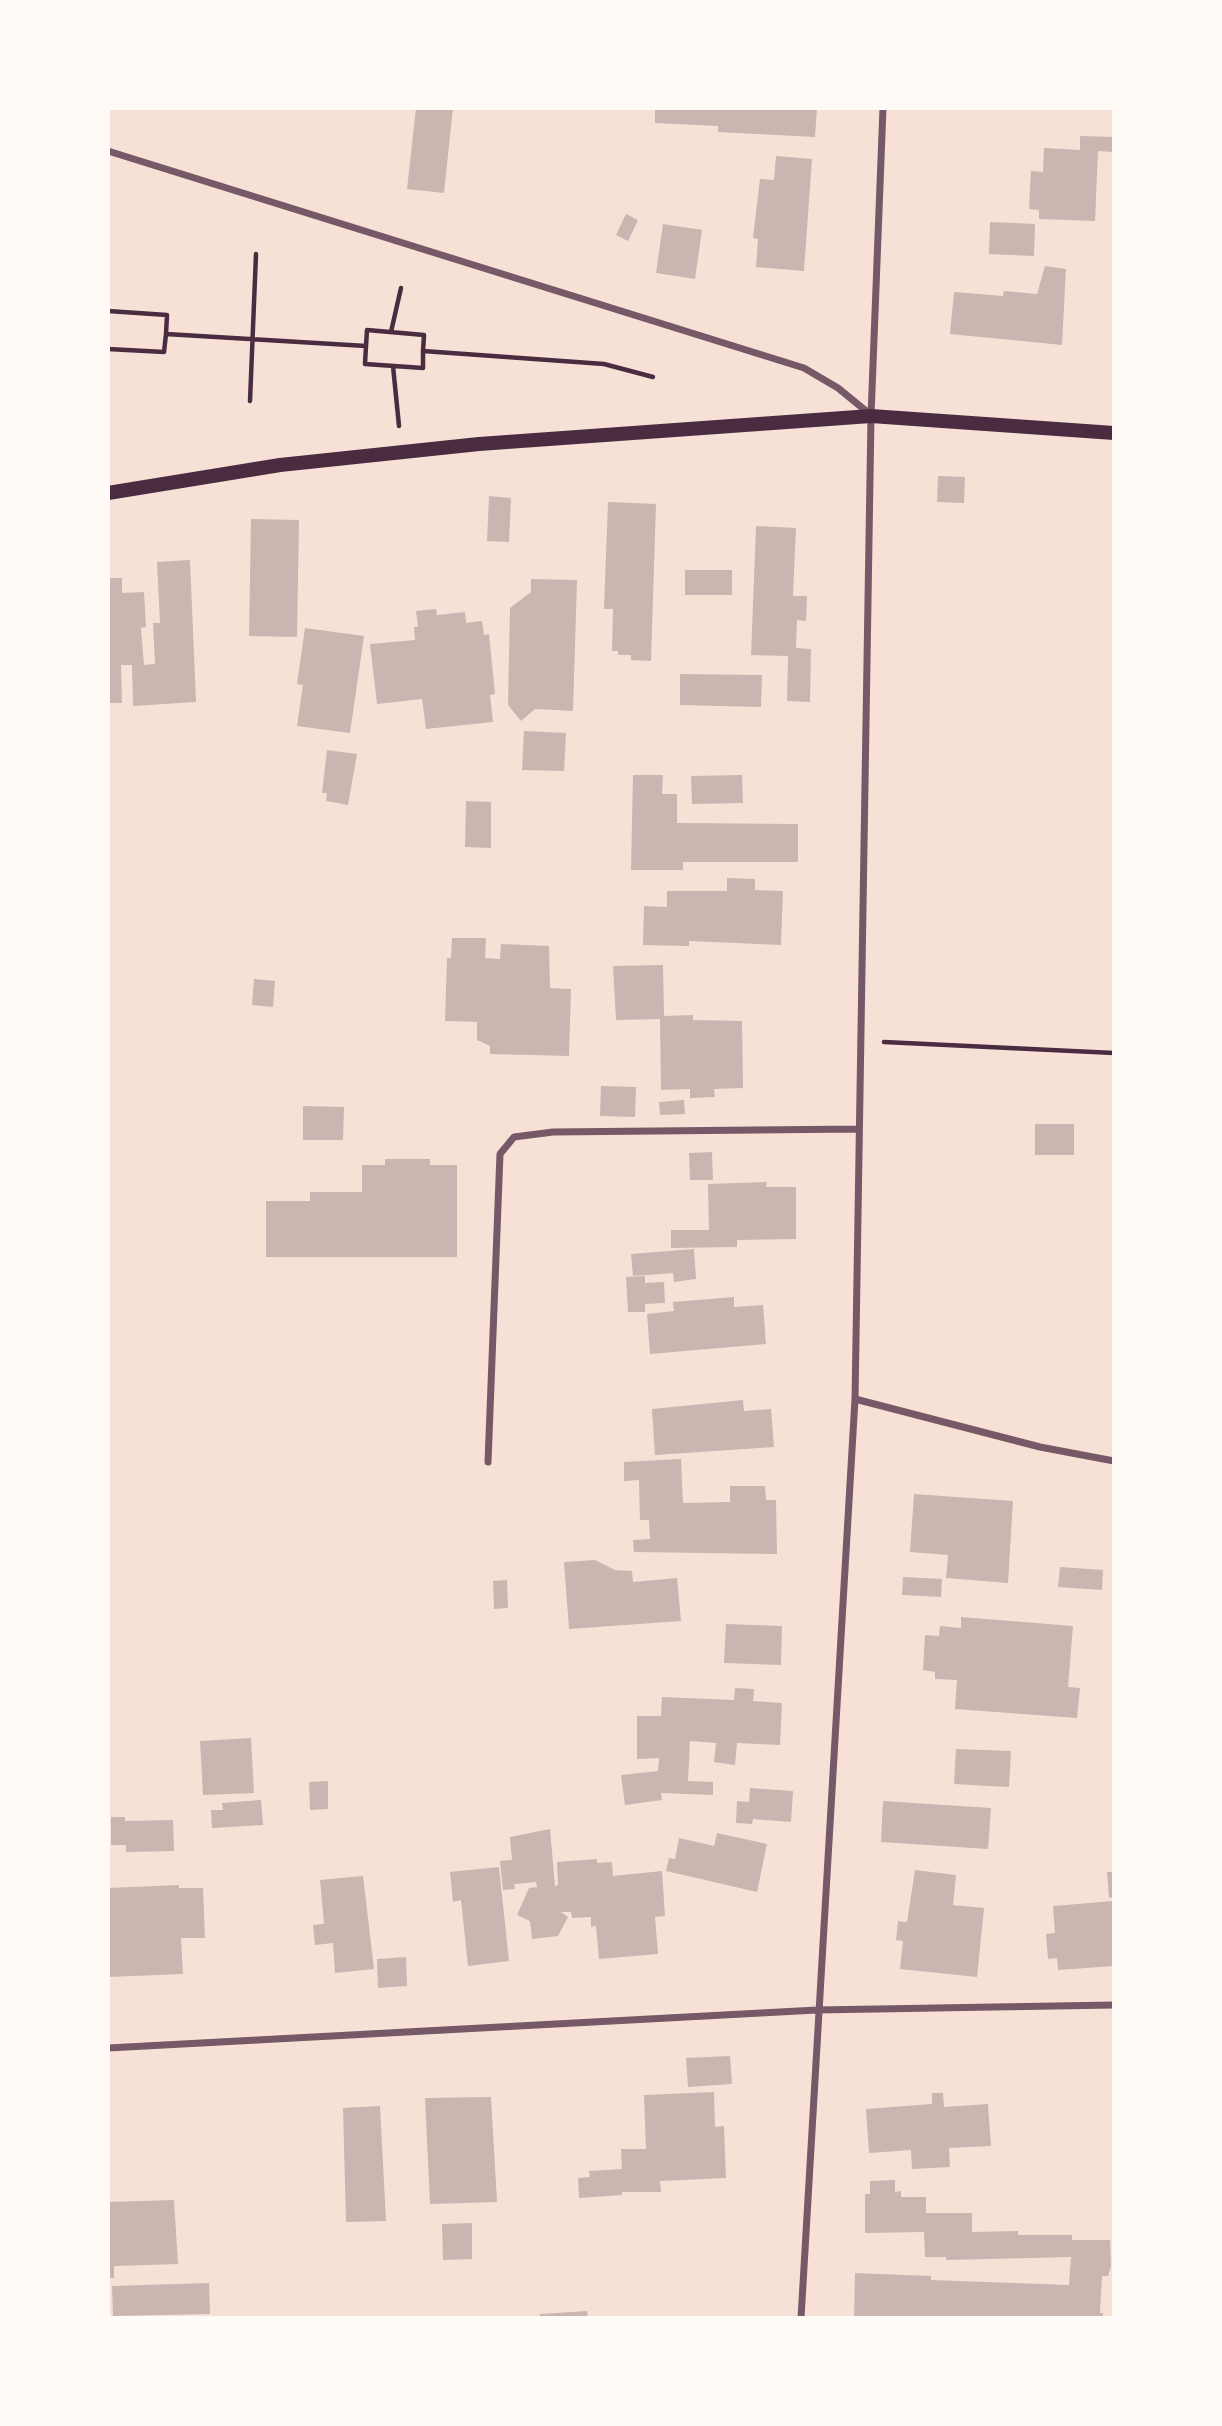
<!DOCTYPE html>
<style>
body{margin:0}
#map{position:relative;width:1222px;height:2426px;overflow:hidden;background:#f7e1d7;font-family:"PT Serif",serif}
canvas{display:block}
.frame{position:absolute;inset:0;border:110px solid #fffaf5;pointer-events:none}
</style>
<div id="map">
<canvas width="1222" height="2426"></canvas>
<div class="frame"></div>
</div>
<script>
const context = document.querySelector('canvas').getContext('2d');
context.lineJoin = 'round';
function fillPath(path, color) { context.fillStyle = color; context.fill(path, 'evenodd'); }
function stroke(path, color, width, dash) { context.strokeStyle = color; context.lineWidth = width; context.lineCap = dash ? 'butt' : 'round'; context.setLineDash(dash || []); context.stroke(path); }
const building = new Path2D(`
 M416,108H453L444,193L407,189Z
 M655,108H817L815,137L718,132V126L655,123Z
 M1080,136L1114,137L1113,152L1098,151L1095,221L1039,219V210L1029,209L1031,171L1043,172L1044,148L1080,150Z
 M776,156L812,159L804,271L756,267L758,239L753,238L760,179L774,180Z
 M626,214L638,220L628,241L616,235Z
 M990,222L1035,224L1034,256L989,254Z
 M663,224L702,230L695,279L656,273Z
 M1045,266L1066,269L1062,345L950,334L954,292L1003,296L1004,291L1037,294Z
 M938,476L965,477L964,503L937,502Z
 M489,496L511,498L509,542L487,541Z
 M608,502L656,504L651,661L631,660V655H618V651H612L613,609H604Z
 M251,519L299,520L297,637L249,636Z
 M756,526L796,528L793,596H807L806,621L797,620L796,648L811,649L810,702L787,701L788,656L751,655Z
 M190,560L196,702L133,706L132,665H121L122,703H108V578H122V593L144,592L146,627L141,628L144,665L155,664L153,623H160L157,562Z
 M685,570H732V595H685Z
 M531,579L577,580L573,711L535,709L521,721L508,705L510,608L531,592Z
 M436,609L437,615L465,612L466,623L482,621L484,635L489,634L495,694L490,695L493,722L426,729L422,699L377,704L370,644L415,640L414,627H418L416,611Z
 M305,628L364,636L350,733L297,726L303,685L297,684Z
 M680,674L762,675L761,707L680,705Z
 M524,731L566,733L564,771L522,770Z
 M327,750L357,754L348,805L326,801L327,793H322Z
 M633,775H663L662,794H677V823L798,824V862H683V870H631Z
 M742,775L743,803L692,804L691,776Z
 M466,801L491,802V848L465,847Z
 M727,878L755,879V890L783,891L781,945L689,941V946L643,945L644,906L667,907V891H727Z
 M452,938H486L485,958L500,959L501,944L549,946L550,988L571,989L569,1056L490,1054V1046L477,1040V1022L445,1021L447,958H451Z
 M663,965L664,1016L693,1015V1020L742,1021L743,1088L714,1089L715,1097L690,1098V1089L661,1090L660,1019L616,1020L613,966Z
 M254,979L275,981L273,1007L252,1005Z
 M601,1086L636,1087L635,1117L600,1116Z
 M684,1100L685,1114L660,1115L659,1102Z
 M303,1106L344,1107L343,1140H303Z
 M1035,1124H1074V1155H1035Z
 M712,1152L713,1180H690L689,1153Z
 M385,1159H430V1165H457V1257H266V1201H310V1192H362V1165H385Z
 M767,1182L766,1187H796V1239L737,1240V1247L671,1248V1230H709L708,1184Z
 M694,1249L696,1279L674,1282L673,1273L633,1276L631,1254Z
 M645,1276V1283L664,1282L665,1303L645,1304V1312H628L626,1277Z
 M734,1297V1307L763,1305L766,1344L650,1354L647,1314L674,1311L673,1302Z
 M743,1400L744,1411L771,1409L774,1447L655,1455L652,1409Z
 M681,1459L683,1503L730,1502V1486H765L766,1500H776L777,1554L634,1552L633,1540L650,1539L649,1520H640L639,1480L624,1481V1462Z
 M914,1494L1013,1501L1008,1583L946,1578L948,1555L910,1552Z
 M595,1560L615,1570L632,1571L633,1582L677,1578L681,1621L569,1629L564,1562Z
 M1060,1567L1103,1570L1102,1590L1058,1587Z
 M903,1577L942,1579L941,1597L902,1595Z
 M507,1580L508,1608L494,1609L493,1581Z
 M961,1617L1073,1626L1068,1687L1080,1688L1077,1718L955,1709L957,1680L935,1679V1672L923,1670L925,1635L939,1636L940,1626L961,1628Z
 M726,1624L782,1626L781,1665L724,1663Z
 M735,1688L754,1689L753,1701L782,1703L780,1745L737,1743L735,1765L714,1762L716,1743L690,1741L688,1781L713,1782V1795L661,1793L662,1800L625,1805L621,1775L658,1771L659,1758L637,1759V1716H661L662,1697L734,1700Z
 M251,1738L254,1793L203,1795L200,1741Z
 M956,1749L1011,1751L1009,1787L954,1784Z
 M328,1781V1809L310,1810L309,1782Z
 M750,1788L793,1791L791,1822L753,1819L752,1824L736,1823L737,1801L749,1802Z
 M261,1800L263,1825L212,1828L211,1810H223L222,1803Z
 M883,1801L991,1808L988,1849L881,1842Z
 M111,1817H125V1821L173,1820L174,1851L126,1852V1845H111Z
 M550,1829L555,1886L558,1885L557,1862L597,1859V1863L612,1862L613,1876L662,1871L665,1916L655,1917L658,1954L599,1959L596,1926L591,1927V1917L572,1918L571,1912H561L568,1917L558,1936L532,1939L530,1921L517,1915L529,1888L537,1887L536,1882L514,1884L515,1889L503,1890L500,1861L512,1860L510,1837Z
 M717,1833L767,1844L757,1892L666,1871L669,1858L675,1859L679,1838L714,1846Z
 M499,1867L509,1961L468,1966L461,1900L453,1902L450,1872Z
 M915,1870L956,1875L953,1905L984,1908L977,1977L900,1969L903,1941L896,1940L898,1921L907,1922Z
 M1107,1872H1114V1897L1109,1898Z
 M363,1876L374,1969L335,1973L333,1943L315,1945L313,1925L324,1924L320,1880Z
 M179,1885V1888H203L205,1938H181L183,1974L108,1977V1888Z
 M1114,1901V1966L1058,1970L1057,1958L1048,1959L1046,1934L1055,1933L1053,1906Z
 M406,1957L407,1986L378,1988L377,1959Z
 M730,2056L732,2084L688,2087L686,2058Z
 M714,2092L715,2127L724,2126L726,2178L660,2181L661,2192H622V2195L579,2198L578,2178L590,2177L589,2171L622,2169L621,2149H646L644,2095Z
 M932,2093H943L944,2107L988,2104L991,2146L949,2148L950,2167L912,2169L911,2150L869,2153L866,2109L932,2104Z
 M491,2097L497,2202L430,2204L425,2098Z
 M380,2106L386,2221L346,2222L343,2108Z
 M895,2180V2192L901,2191V2197H926V2213H972V2232L1018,2231V2235H1072V2240H1110L1111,2266L1108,2276H1102L1100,2313H1103V2318H854L855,2273L931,2276V2280L1069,2285L1071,2257L946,2260V2257H925L924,2232L865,2233V2194H870V2181Z
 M174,2200L178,2264L114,2266V2278H108V2202Z
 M472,2223V2259L443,2260L442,2224Z
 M209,2283L210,2314L113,2316L112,2286Z
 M587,2311L588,2318H540V2314Z`);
const path = new Path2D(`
 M108,311L167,315L166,334
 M391,332L401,288
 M366,346L367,330L424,335L423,351
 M108,349L164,352L166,334L366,346L365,364L423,368V351L604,364L653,377
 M393,366L399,426
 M250,401L256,254
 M884,1042L1114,1053`);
const minor = new Path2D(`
 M108,151L804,368L838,388L871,415
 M855,1399L1040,1447L1114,1461
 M488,1462L500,1154L514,1137L553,1132L858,1129
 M108,2048L817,2010L1114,2005
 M801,2318L855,1399L871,416L883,108`);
const secondary = new Path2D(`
 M108,493L280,465L479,444L871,416L1114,433`);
fillPath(building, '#ccb4b1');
stroke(path, '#4a2c40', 4.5);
stroke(minor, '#755966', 7);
stroke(secondary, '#4a2c40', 14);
</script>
